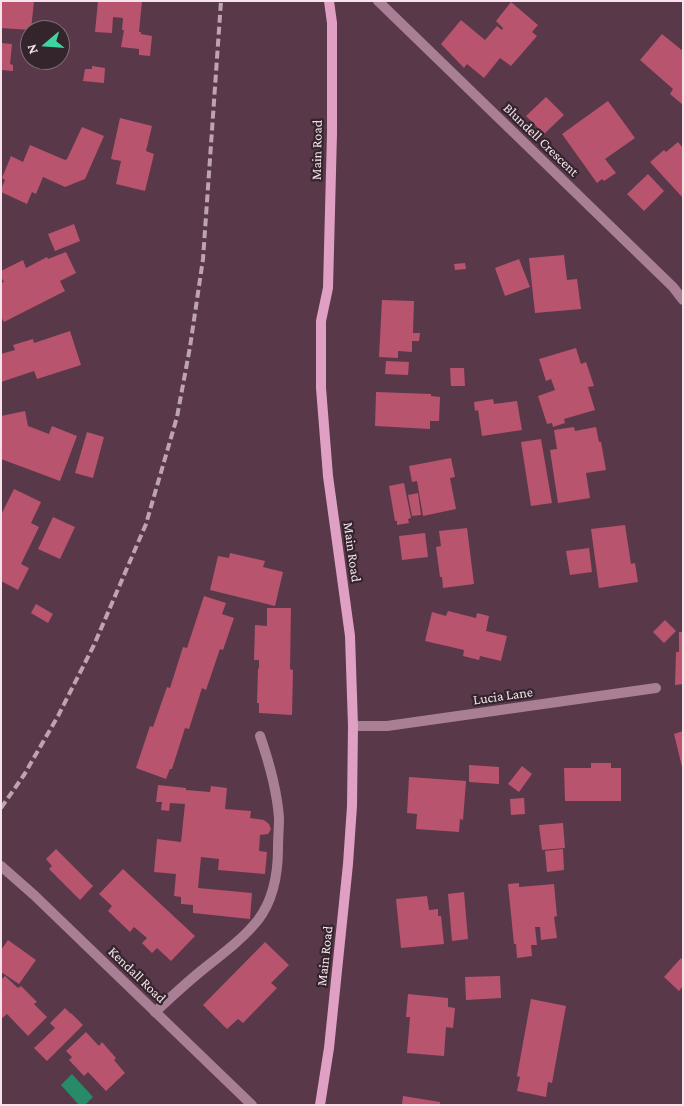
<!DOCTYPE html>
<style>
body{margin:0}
#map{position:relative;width:684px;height:1106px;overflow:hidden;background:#59384a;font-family:"Crimson Pro",serif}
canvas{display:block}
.frame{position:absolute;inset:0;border:2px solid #f7e2ec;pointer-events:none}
.north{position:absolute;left:20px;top:20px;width:50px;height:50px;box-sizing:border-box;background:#34252d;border:1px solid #827179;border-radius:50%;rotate:252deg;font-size:14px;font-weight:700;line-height:20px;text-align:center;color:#f7e2ec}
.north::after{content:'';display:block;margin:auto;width:18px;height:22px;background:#40d4a2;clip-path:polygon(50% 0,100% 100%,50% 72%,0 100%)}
</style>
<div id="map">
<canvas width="684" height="1106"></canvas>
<div class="frame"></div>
<div class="north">N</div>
</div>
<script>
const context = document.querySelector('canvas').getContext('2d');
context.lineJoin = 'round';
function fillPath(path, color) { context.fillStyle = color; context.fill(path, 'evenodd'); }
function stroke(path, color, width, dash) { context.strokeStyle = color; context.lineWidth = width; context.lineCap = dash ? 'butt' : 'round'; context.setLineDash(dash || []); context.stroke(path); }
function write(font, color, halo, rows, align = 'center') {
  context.font = font + ' "Crimson Pro",serif'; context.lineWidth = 4.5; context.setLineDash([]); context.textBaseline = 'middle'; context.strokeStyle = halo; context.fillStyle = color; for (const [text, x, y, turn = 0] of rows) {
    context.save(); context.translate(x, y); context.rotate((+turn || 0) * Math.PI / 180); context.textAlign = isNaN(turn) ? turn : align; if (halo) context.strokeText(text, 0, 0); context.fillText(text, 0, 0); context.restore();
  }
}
const water = new Path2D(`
 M72,1074L93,1097L85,1105H79L61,1085Z`);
const building = new Path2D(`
 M1,1H34L31,30L1,28Z
 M98,1H142L139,32H141V34L152,36L150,56L139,55V49L121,47L124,30H122L123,18L113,17L112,33L95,32Z
 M511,2L538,25L532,32L537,36L511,66L500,58L484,78L467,64L464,68L441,44L461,20L485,40L497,26L502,30L503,28L496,21Z
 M662,34L683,51V105L670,94L673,89L640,60Z
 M1,43L12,44L10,64L13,65V71L1,70Z
 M92,66L105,68L104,83L83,81L85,69H92Z
 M546,97L564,115L544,134L526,116Z
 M608,101L635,138L605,159L616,173L604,181L602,179L597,183L562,134Z
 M120,118L152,126L146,151L154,154L145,191L116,184L121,161L111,159Z
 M82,127L104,136L85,179L65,187L43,177L36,194L32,192L27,204L1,192V189L5,180L2,178L11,156L23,162L30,145L65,160L67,159Z
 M678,142L683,148V198L650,162L664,150L666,152Z
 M648,174L664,191L644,211L627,194Z
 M74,224L80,241L55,251L48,234Z
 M66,252L76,273L60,281L65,291L4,322L1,317V283L4,282L1,277V271L23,260L26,268L47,257L48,259Z
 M564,255L567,280L577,279L581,309L535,313L529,258Z
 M519,259L530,287L505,296L495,268Z
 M465,263L466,269L455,270L454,264Z
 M382,300L414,301L413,333H420L419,341H412V352L398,351V358L379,357Z
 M70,331L81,365L37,379L34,371L1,382V354L15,350L13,345L33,339L34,343Z
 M576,348L581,364L586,362L594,386L588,387L595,410L564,419L565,423L553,427L552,423L547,424L538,396L555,390L551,379L546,381L539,359Z
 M386,361L409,362L408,375L385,374Z
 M450,368H464L465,386H451Z
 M376,392L431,394V396L440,397L439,421H430V429L375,426Z
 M493,399L494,404L517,401L522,430L482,436L478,410L475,411L474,402Z
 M25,411L28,426L49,434L52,426L77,436L60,481L1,459V416Z
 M574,427L575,431L596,427L599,442H601L606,470L586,473L590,498L558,503L550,450L557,449L554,430Z
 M87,432L104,437L93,478L75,473Z
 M541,439L552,503L531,506L521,442Z
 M451,458L455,477L450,478L456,509L423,516L417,481L412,482L409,466Z
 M404,483L411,518L408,519L409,523L397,525V521H395L389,486Z
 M14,489L41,502L31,523L39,527L21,564L29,568L18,590L1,581V515Z
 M418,493L421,515L412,516L408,495Z
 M53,517L75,527L60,559L38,549Z
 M625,525L631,564L635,563L638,582L599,588L591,529Z
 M467,528L474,584L443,588L442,577H440L436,547L441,546L439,531Z
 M425,533L428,557L402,560L399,536Z
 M589,548L592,572L570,575L566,551Z
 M230,553L265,561L263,567L283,572L275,606L210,590L218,556L229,558Z
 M204,596L226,603L222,614L234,618L223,650L220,649L206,690L202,688L189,729L185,728L172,769H170L166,779L136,768L150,726L153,727L167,687L170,688L183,647L187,648Z
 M36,604L53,614L48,623L31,613Z
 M267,608H291L290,669L293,670L292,715L259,713V703H257L258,668L259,669V660H254L255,625L267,626Z
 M448,611L476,618L477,613L489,616L486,631L507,636L501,661L480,656L479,660L463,656L464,650L425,641L432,612L446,616Z
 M665,620L676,631L664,643L653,632Z
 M679,632H683V684L675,685L676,652H679Z
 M683,731V767H682L674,734Z
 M591,763H611V768H621V801H565L564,768H591Z
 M469,765L499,767V784L469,782Z
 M522,766L532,774L519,792L508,784Z
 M409,777L466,781L463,820L460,819L459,832L416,829L417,814L407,813Z
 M158,785L186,788V790L210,792L211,786L227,788L225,809L251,811L250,818L264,820L269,824L271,829L270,831L268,834L260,835L259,851L267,852L265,874L218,870L219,859L201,857L198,888L252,893L250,919L193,913V905L181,904V897L174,896L176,874L154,872L157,839L181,842L185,804L170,803L169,811L161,810L162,802H156Z
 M524,798L525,814L511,815L510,799Z
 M563,823L565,848L542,850L539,825Z
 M56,849L93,886L80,900L49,869L52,866L46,859Z
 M563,849L564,870L547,872L545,851Z
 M123,869L195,936L171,961L157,948L152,953L142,943L147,938L134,927L130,932L108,911L112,906L99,894Z
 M519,883V887L554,884L557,916L554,917L557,938L541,940L540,927H535L537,945H531L532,956L517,958L516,944H514L508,884Z
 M464,892L468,939L452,941L448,894Z
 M427,896L429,910L438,909V916H441L444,944L401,948L396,899Z
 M8,940L36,960L19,984L1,972V950Z
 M265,942L289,965L271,983L277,988L243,1023L238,1019L227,1029L203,1005Z
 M681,958L683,960V986L679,991L664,977Z
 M5,976L18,988L21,986L37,1002L34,1004L47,1017L28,1036L7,1014L1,1019V980Z
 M500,976L501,998L466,1000L465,977Z
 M408,994L448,998V1007L455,1008L453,1028L446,1027L444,1056L407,1053L410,1017H406Z
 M531,999L566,1006L552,1083L548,1082L546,1097L517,1091L520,1077L517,1076Z
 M65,1008L71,1014V1013L83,1025L47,1061L34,1048L55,1028L50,1023Z
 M86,1032L99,1046L102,1042L116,1058L114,1060L125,1073L106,1091L88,1072L84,1076L69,1060L72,1057L66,1051Z
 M403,1096L440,1102V1105H402Z`);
const lane = new Path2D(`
 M155,1012C170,998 185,984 201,971C221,955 242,940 258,920C274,899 278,874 278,848C278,838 279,828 279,818C277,790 269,762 260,736`);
const street = new Path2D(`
 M378,1L673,287L683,300
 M353,726H387L656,688
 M1,866L34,895L252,1105`);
const secondary = new Path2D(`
 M320,1105L329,1048L348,864L352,806L353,726L350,636L328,476L321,388V321L328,288L332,133V23L329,1`);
const rail = new Path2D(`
 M1,808L24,775L58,716L94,645L146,524L177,417L190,347L203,259L221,1`);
const streetNames = [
 ["Blundell Crescent",541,140,44],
 ["Main Road",317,150,-89],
 ["Main Road",352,552,82],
 ["Lucia Lane",503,696,-8],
 ["Main Road",325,956,-84],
 ["Kendall Road",137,975,44]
];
fillPath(water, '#278a68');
fillPath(building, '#b8546e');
stroke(lane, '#a97f95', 10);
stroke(street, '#a97f95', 10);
stroke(secondary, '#e0a0c3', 10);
stroke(rail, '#bea4b1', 4, [8, 4]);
write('14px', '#f7e2ec', '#34252d', streetNames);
</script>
